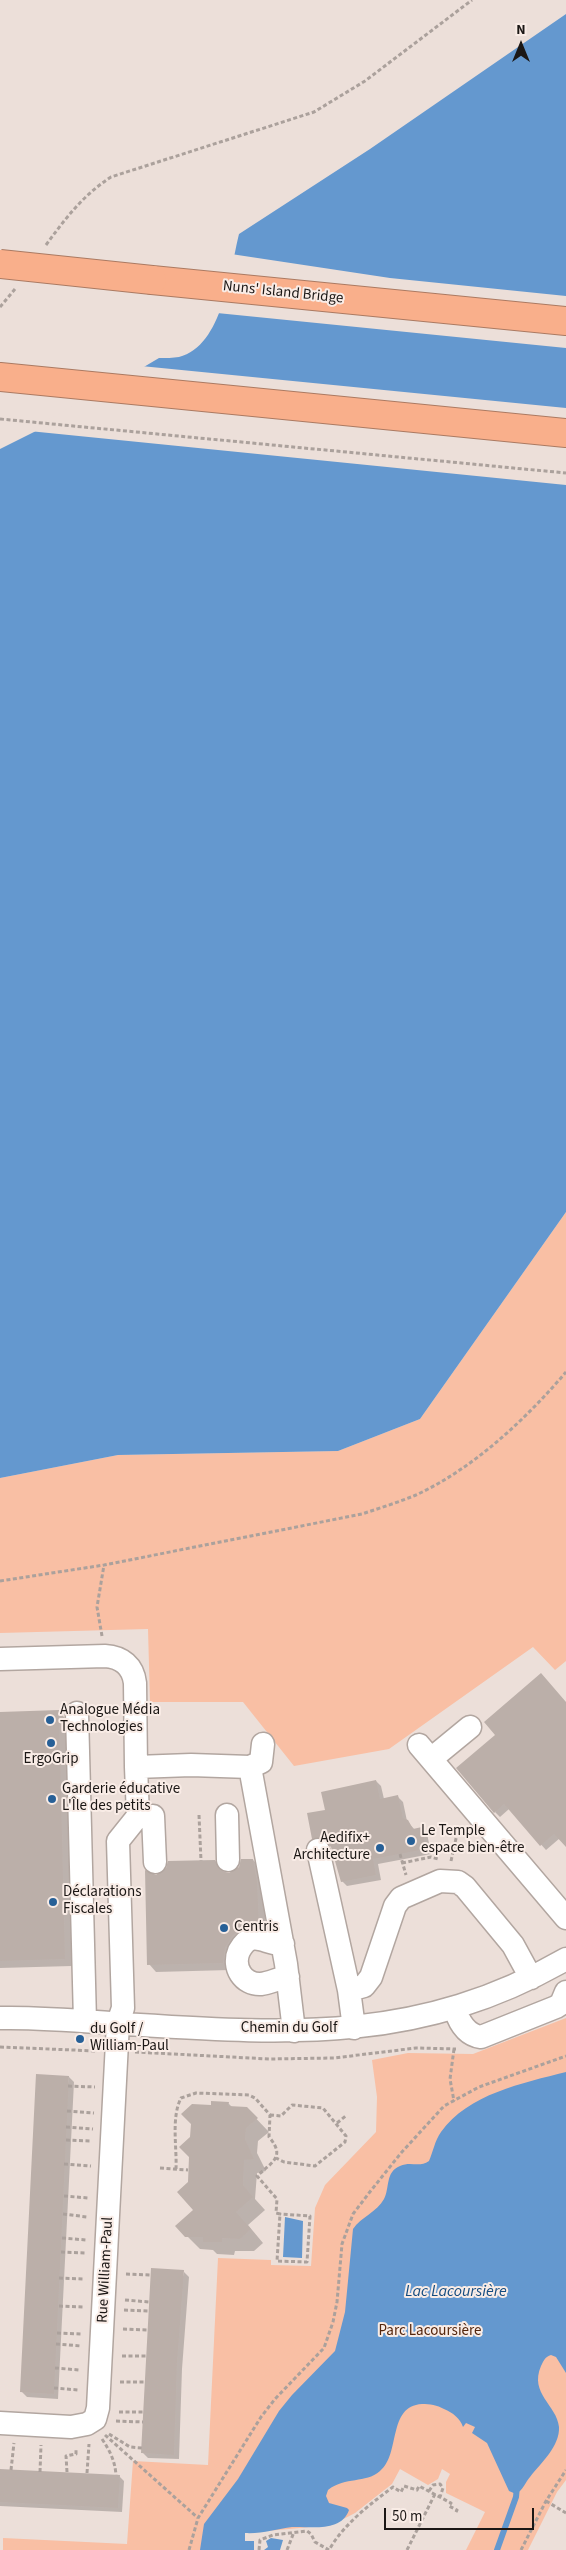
<!DOCTYPE html>
<meta charset="utf-8">
<style>
body{margin:0}
#map{position:relative;width:566px;height:2550px;overflow:hidden;background:#ecdfd9;font-family:"Source Sans 3",sans-serif}
canvas{display:block}
.north{position:absolute;left:496px;top:20px;width:50px;height:50px;-webkit-text-stroke:4px #f9ece6;paint-order:stroke;rotate:0deg;font-size:14px;font-weight:700;line-height:20px;text-align:center;color:#1b1715}
.north::after{content:'';display:block;margin:auto;width:18px;height:22px;background:#1b1715;clip-path:polygon(50% 0,100% 100%,50% 72%,0 100%)}
.scale{position:absolute;left:384px;top:2508px;width:150px;height:22px;box-sizing:border-box;border:2px solid #1b1715;border-top:0;padding-left:6px;font-size:15px;line-height:18px;white-space:nowrap;color:#1b1715;-webkit-text-stroke:4px #f9ece6;paint-order:stroke}
</style>
<div id="map">
<canvas width="566" height="2550"></canvas>
<div class="north">N</div>
<div class="scale">50 m</div>
</div>
<script>
const context = document.querySelector('canvas').getContext('2d');
context.lineJoin = 'round';
function fillPath(path, color) { context.fillStyle = color; context.fill(path, 'evenodd'); }
function stroke(path, color, width, dash) { context.strokeStyle = color; context.lineWidth = width; context.lineCap = dash ? 'butt' : 'round'; context.setLineDash(dash || []); context.stroke(path); }
function write(font, color, halo, rows, align = 'center') {
  context.font = font + ' "Source Sans 3",sans-serif'; context.lineWidth = 4; context.setLineDash([]); context.textBaseline = 'middle'; context.strokeStyle = halo; context.fillStyle = color; for (const [text, x, y, turn = 0] of rows) {
    context.save(); context.translate(x, y); context.rotate((+turn || 0) * Math.PI / 180); context.textAlign = isNaN(turn) ? turn : align; if (halo) context.strokeText(text, 0, 0); context.fillText(text, 0, 0); context.restore();
  }
}
const green = new Path2D(`
 M566,1212V1661L555,1670L533,1647L389,1749L294,1766L243,1702H150L148,1629L0,1633V1478L118,1455L338,1451L420,1419Z
 M566,2018V2480L557,2492L528,2550H466L485,2512L446,2493V2482L450,2474L442,2469L438,2479L428,2485L400,2469L392,2484L355,2513L332,2525L245,2533V2541H254V2550H3V2538L127,2544L133,2461L208,2465L218,2258L271,2260V2265L311,2266L315,2208L325,2185L376,2132L377,2097L372,2060L408,2053L473,2054Z`);
const water = new Path2D(`
 M566,14V1212L420,1419L338,1451L118,1455L0,1478V449L34,432L159,358C166,358 173,358 179,357C223,346 230,270 239,234L370,149Z
 M566,2072V2373L556,2357L551,2355C545,2357 544,2360 541,2366C529,2394 557,2405 559,2427C560,2446 541,2463 530,2477C524,2484 524,2489 516,2494L509,2491L487,2443L472,2433L475,2427L466,2423L463,2427C460,2418 453,2413 444,2409C437,2405 430,2404 422,2404C387,2406 401,2454 380,2471C365,2484 346,2476 328,2490L326,2496L329,2503L347,2508L349,2510C341,2533 310,2526 292,2527C277,2529 261,2534 245,2533V2541H254V2550H200L204,2524L238,2479L279,2411L292,2395L335,2351L345,2312L353,2229C361,2217 377,2212 384,2199C390,2188 385,2172 400,2166C411,2161 419,2168 429,2161C433,2152 435,2140 441,2132C468,2094 523,2083 566,2072Z
 M285,2217L303,2221L302,2258L283,2257Z
 M271,2538L283,2540L280,2550H264L268,2547L266,2541Z`);
const pier = new Path2D(`
 M231,254L390,278L566,296V348L217,313Z
 M141,366L566,408V485L29,431Z`);
const shadow = new Path2D(`
 M566,1703V1846L560,1838L546,1850L509,1809L500,1817L495,1812Z
 M58,1711L66,1719L72,1966L0,1968V1713Z
 M376,1781L381,1786L384,1799L398,1797L403,1802L407,1821L415,1830L422,1828L427,1833L431,1854L378,1864L381,1880L347,1886L342,1881L332,1846L328,1842L319,1843L314,1838L326,1811Z
 M253,1860L261,1868L264,1889L266,1932L230,1970L156,1972L149,1964L156,1876L214,1861L225,1873L229,1874Z
 M69,2077L74,2082L58,2399L27,2397L22,2392Z
 M228,2103L232,2107L246,2108L269,2132L258,2141L257,2153L266,2171L257,2173L255,2199L265,2210L248,2225L263,2243L254,2251H235L234,2255L217,2254L213,2250L200,2249L177,2226L195,2210L189,2183L191,2138L212,2107Z
 M184,2272L189,2277L182,2369L179,2459L148,2458L143,2453Z
 M0,2470L119,2476L124,2481L122,2512L0,2506Z`);
const stream = new Path2D(`
 M497,2550L516,2497L517,2486`);
const building = new Path2D(`
 M541,1673L566,1702V1847L554,1834L540,1846L504,1804L494,1813L456,1768L495,1735L484,1722Z
 M59,1710L65,1959L0,1961V1712Z
 M376,1780L380,1799L398,1795L403,1818L408,1820L413,1829L422,1827L426,1849L373,1859L376,1875L341,1882L331,1847L322,1838L312,1839L307,1813L325,1810L321,1792Z
 M241,1859H253L257,1881L259,1925L245,1927L233,1935L225,1948L223,1963L147,1965L145,1870L156,1875L166,1868L168,1861L215,1860L221,1871L229,1873L239,1867Z
 M36,2074L69,2076L54,2394L20,2392Z
 M211,2101L229,2102L228,2106L247,2107L258,2118L246,2128L245,2139L254,2159L244,2160L243,2185L253,2197L236,2212L251,2229L240,2239L222,2238V2242H203V2237H185L175,2226L193,2210L177,2192L188,2182L189,2157L179,2147L190,2137L191,2124L181,2114L192,2104L211,2105Z
 M151,2268L184,2270L177,2363L174,2455L141,2453Z
 M0,2469L120,2475L118,2508L0,2502Z`);
const path = new Path2D(`
 M46,245C65,219 83,195 111,177L314,112L365,81L472,0
 M0,307L15,289
 M0,419L566,473
 M0,1581L104,1565L362,1514C380,1508 399,1502 416,1495C474,1468 525,1420 566,1372
 M102,1636L97,1607L104,1565
 M199,1815L201,1861
 M400,1854L406,1875
 M451,1861L457,1834L463,1829
 M402,1863L431,1857L438,1859
 M0,2047L97,2051
 M454,2049L450,2079L454,2101
 M135,2052L269,2059L334,2058L416,2048L456,2049
 M68,2086L95,2087
 M67,2111L94,2113
 M270,2115L281,2116L292,2105L323,2108L346,2136L345,2142L315,2166L284,2162L276,2158
 M337,2123L347,2115
 M66,2127L93,2129
 M66,2140L92,2141
 M64,2164L91,2166
 M160,2168L188,2170
 M176,2169C177,2147 171,2118 181,2098L196,2093L249,2095L255,2098L270,2115L269,2137C286,2157 272,2162 257,2176L277,2199L276,2213L280,2214L277,2261L307,2262L310,2216L280,2214
 M64,2196L88,2198
 M63,2214L87,2217
 M62,2238L86,2240
 M61,2252L85,2253
 M126,2274L151,2275
 M59,2278L84,2279
 M125,2300L149,2302
 M59,2306L83,2307
 M124,2310L149,2311
 M123,2329L148,2330
 M57,2333L81,2334
 M56,2344L81,2346
 M122,2356H146
 M55,2368L79,2370
 M120,2382H144
 M54,2388L78,2390
 M119,2412H143
 M116,2421L143,2422
 M109,2434L130,2447L142,2448
 M105,2435L198,2518
 M102,2439C110,2451 115,2461 116,2475
 M11,2470L14,2443
 M40,2472L41,2445
 M67,2472L66,2456L76,2454V2448
 M87,2473L89,2444
 M429,2491L433,2485L440,2484L443,2488L440,2497
 M546,2501L566,2513
 M189,2550L198,2518L261,2417L275,2399L324,2348L333,2322L337,2302L342,2244L353,2214L369,2193L401,2153L444,2106L479,2087L566,2056
 M259,2550L260,2540L273,2535L307,2531L311,2534L315,2542L329,2550C344,2524 369,2505 393,2487L401,2492L404,2486L417,2490L419,2486L451,2503L449,2506L457,2510L455,2514
 M287,2550L294,2532
 M407,2550L435,2494
 M521,2550L546,2501L566,2470`);
const minor = new Path2D(`
 M0,1659L105,1656C122,1657 133,1666 135,1683L136,1767
 M77,1713L85,2021
 M419,1745L566,1918
 M431,1759L470,1727
 M250,1767L261,1762L263,1744
 M227,1815L228,1860
 M153,1816L155,1862
 M318,1850L349,1990
 M283,1944C265,1945 252,1927 239,1951C232,1967 243,1985 261,1984C270,1983 279,1978 288,1977
 M455,2009C459,2022 466,2035 481,2037L556,2007L561,2004L566,1992
 M0,2018C41,2017 83,2021 125,2024C288,2034 418,2044 566,1959
 M354,2028L349,1990L364,1986L371,1977L395,1906L401,1898L440,1881L458,1882L465,1887L513,1945L531,1978
 M0,2423L71,2427L87,2424L95,2419L98,2408L118,2023L123,2008L118,1841L138,1816L136,1767L191,1765L250,1767L286,1964L294,2031`);
const highway = new Path2D(`
 M152,280L566,321
 M0,377L566,433`);
const highwayBridge = new Path2D(`
 M0,264L152,280`);
const markers = [
 [50,1720,5,"#276097"],
 [51,1743,5,"#276097"],
 [52,1799,5,"#276097"],
 [411,1841,5,"#276097"],
 [380,1848,5,"#276097"],
 [53,1902,5,"#276097"],
 [224,1928,5,"#276097"],
 [80,2039,5,"#276097"]
];
const streetNames = [
 ["Nuns' Island Bridge",283,293,6],
 ["Chemin du Golf",289,2029],
 ["Rue William-Paul",106,2270,-87]
];
const poiNames = [
 ["Analogue Média",60,1711],
 ["Technologies",60,1728],
 ["ErgoGrip",51,1760,"center"],
 ["Garderie éducative",62,1790],
 ["L'Île des petits",62,1807],
 ["Le Temple",421,1832],
 ["espace bien-être",421,1849],
 ["Aedifix+",370,1839,"right"],
 ["Architecture",370,1856,"right"],
 ["Déclarations",63,1893],
 ["Fiscales",63,1910],
 ["Centris",234,1928],
 ["du Golf /",90,2030],
 ["William-Paul",90,2047]
];
const parkNames = [
 ["Parc Lacoursière",430,2332]
];
const waterNames = [
 ["Lac Lacoursière",456,2292]
];
fillPath(green, '#f9bfa4');
fillPath(water, '#6498cf');
fillPath(pier, '#ecdfd9');
fillPath(shadow, '#0003');
stroke(stream, '#6498cf', 6);
fillPath(building, '#bbafa9');
stroke(minor, '#b2a6a0', 25);
stroke(highway, '#ab7a62', 30);
stroke(path, '#aba19c', 3, [4, 2.5]);
stroke(minor, '#fff', 22);
stroke(highway, '#f9af8b', 28);
stroke(highwayBridge, '#ab7a62', 30, []);
stroke(highwayBridge, '#f9af8b', 28);
for (const [x, y, r, color] of markers) { const dot = new Path2D(); dot.arc(x, y, r, 0, 2 * Math.PI); context.fillStyle = color; context.fill(dot); stroke(dot, '#f9ece6', 2); }
write('15px', '#1b1715', '#f9ece6', streetNames);
write('15px', '#1b1715', '#f9ece6', poiNames, 'left');
write('15px', '#54260d', '#f9ece6', parkNames);
write('italic 16px', '#144c80', '#f9ece6', waterNames);
</script>
